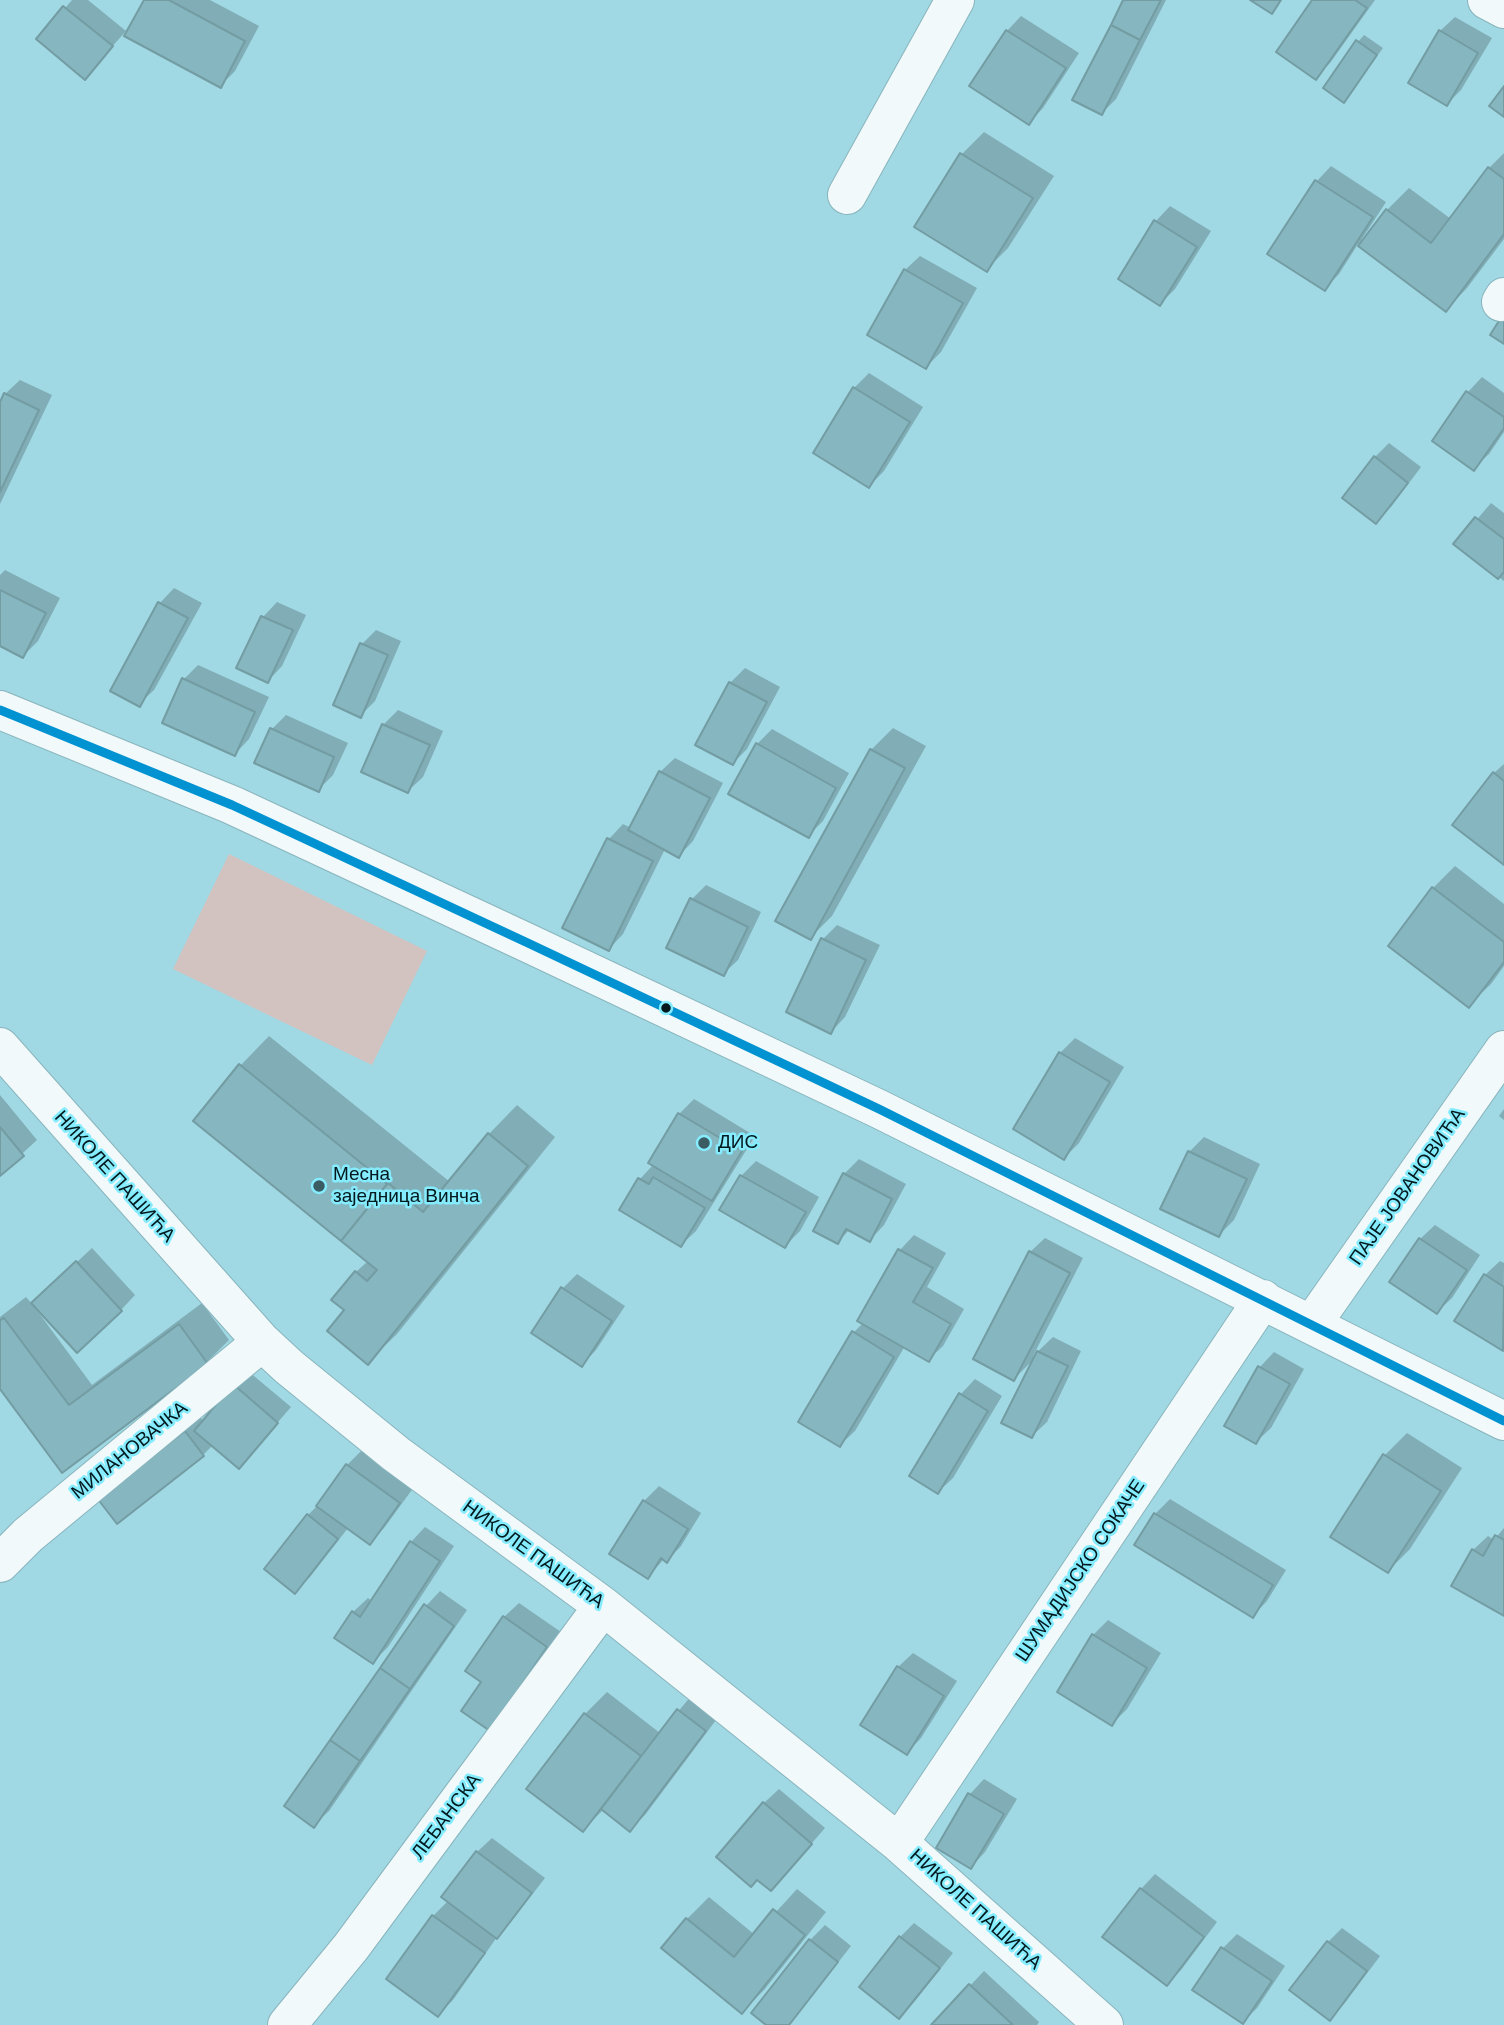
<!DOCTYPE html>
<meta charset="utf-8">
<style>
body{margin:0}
canvas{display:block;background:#a0d8e3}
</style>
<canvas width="1504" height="2025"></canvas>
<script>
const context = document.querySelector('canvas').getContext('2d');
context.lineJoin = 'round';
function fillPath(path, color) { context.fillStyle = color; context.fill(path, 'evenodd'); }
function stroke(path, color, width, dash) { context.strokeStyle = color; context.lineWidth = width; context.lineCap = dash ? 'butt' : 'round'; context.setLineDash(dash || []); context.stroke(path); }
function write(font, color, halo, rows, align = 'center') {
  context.font = font + ' "DM Sans",sans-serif'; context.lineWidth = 5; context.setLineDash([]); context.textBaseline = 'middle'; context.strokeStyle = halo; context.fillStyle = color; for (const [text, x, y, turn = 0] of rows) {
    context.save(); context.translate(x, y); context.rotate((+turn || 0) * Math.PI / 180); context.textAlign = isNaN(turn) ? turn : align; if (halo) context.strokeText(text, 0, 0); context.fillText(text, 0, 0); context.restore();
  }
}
const green = new Path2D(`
 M229,854L427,951L372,1065L173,969Z`);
const shadow = new Path2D(`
 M72,0H88L126,31L85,77L39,39Z
 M146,0H210L259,26L235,71L220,86Z
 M1125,0H1166L1116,99L1102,113Z
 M1315,0H1375L1330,63L1316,77Z
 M1021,16L1079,53L1043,108L1029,123L1007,31Z
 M1455,17L1492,38L1461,90L1447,104L1440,31Z
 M1364,35L1383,48L1344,100L1358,42Z
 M984,132L1054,176L1008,248L986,270L917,226L962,154Z
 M1504,153V239L1467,288L1446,310L1358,244L1339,274L1324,289L1270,253L1317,181L1331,166L1386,202L1362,239L1364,241L1387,210L1409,188L1451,219L1489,168Z
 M1170,206L1211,231L1175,289L1160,304L1120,279L1156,221Z
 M920,256L977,288L941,352L926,367L905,270Z
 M869,373L923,407L884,471L869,486L854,388Z
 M1482,377L1504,393V432L1489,454L1474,468L1434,440L1468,392Z
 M20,380L52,395L0,504V406L5,394Z
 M1389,443L1421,467L1391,507L1376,521L1375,457Z
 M1491,503L1504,513V581L1456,544Z
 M5,570L60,598L38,641L23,656L0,644V575Z
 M174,588L202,603L154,690L139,704L112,690L160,603Z
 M277,602L306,615L282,666L268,681L239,667L263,617Z
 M376,630L401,641L375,701L361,715L362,644Z
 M198,665L269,697L249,739L235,754L184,679Z
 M745,668L780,687L747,749L733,763L697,744L730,683Z
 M398,710L443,731L423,777L408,791L383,725Z
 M286,715L348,743L333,775L318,790L272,729Z
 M893,728L926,746L832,916L810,938L871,750Z
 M772,729L849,773L823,821L808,836L757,744Z
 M675,758L723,783L693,841L679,856L665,849L623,934L609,949L564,927L609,839L623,824L631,828L660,772Z
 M1504,764V863L1494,773Z
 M1455,866L1504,904V966L1491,984L1469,1005L1433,888Z
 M706,885L761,912L738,960L723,974L692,899Z
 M837,925L880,945L845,1017L831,1032L823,939Z
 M269,1036L450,1182L489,1134L517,1105L555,1137L397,1334L368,1362L347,1310L356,1272L368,1261L196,1120L241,1065Z
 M1075,1038L1124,1067L1079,1143L1064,1158L1060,1053Z
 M0,1095L37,1140L0,1174Z
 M694,1099L755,1136L696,1231L681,1245L640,1179L654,1164L679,1114Z
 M1504,1109V1120L1499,1116Z
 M1204,1137L1260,1164L1234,1220L1219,1235L1189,1152Z
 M859,1159L906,1184L884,1225L870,1240L850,1229L838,1242L844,1174Z
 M756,1161L819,1197L800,1231L785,1246L741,1176Z
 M1435,1225L1480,1255L1452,1298L1437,1312L1420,1239Z
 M914,1235L946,1253L927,1287L964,1309L943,1346L928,1360L905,1346L855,1431L840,1445L801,1421L854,1332L863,1323L859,1320L900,1250Z
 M1045,1238L1083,1258L1033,1356L1053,1337L1081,1351L1047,1422L1032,1436L1034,1359L1014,1379L1030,1252Z
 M92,1248L135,1295L121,1310L33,1305L92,1385L202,1303L229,1340L207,1362L62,1470L0,1386V1317L26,1297L32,1304Z
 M1500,1261L1504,1263L1503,1349L1485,1275Z
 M577,1274L625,1306L596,1350L582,1365L563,1288Z
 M1274,1352L1304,1369L1271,1428L1256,1442L1226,1425L1260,1367Z
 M248,1371L291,1407L239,1467L213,1445L203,1455L99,1498L200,1417L204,1422Z
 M975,1379L1002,1396L953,1478L938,1492L911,1476L961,1394Z
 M1407,1433L1462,1468L1410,1549L1388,1571L1333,1536L1385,1455Z
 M362,1450L414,1487L384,1528L370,1543L348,1528L310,1577L295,1591L308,1515L319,1504L347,1465Z
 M659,1486L701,1513L681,1546L667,1561L664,1559L648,1577L611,1553L644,1501Z
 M1170,1499L1286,1570L1267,1601L1253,1616L1136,1544L1155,1514Z
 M425,1527L454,1546L388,1647L373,1662L353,1612L368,1598L372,1601L411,1542Z
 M1504,1528V1614L1473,1550L1488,1536L1494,1540Z
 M440,1591L467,1610L329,1811L314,1825L426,1606Z
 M519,1603L561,1632L505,1714L483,1681L504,1617Z
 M1108,1620L1161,1653L1127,1709L1112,1724L1093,1635Z
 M913,1653L957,1681L921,1738L907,1753L898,1667Z
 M607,1692L660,1733L692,1695L719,1716L645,1815L630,1829L604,1809L583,1830L529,1789L585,1714Z
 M984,1779L1017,1799L985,1852L971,1867L938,1847L970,1794Z
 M779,1789L825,1828L785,1874L764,1803Z
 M492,1838L545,1878L511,1922L497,1937L453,2000L438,2015L388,1978L433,1916L449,1900L477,1852Z
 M1155,1874L1217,1922L1181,1970L1167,1984L1141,1889Z
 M797,1889L826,1912L764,1990L742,2012L687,1919L709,1897L755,1935Z
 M914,1923L953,1953L914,2002L899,2017L900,1937Z
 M825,1925L851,1946L789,2025H769L753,2013L810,1940Z
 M1342,1928L1380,1956L1344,2004L1330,2019L1328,1942Z
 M1237,1934L1285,1966L1257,2008L1243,2022L1194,1989L1223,1948Z
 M984,1971L1039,2022L1037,2025H933Z`);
const building = new Path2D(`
 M144,0H169L245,41L221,88L124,36Z
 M1123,0H1161L1140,40L1111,25Z
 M1250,0H1281L1272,14Z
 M1312,0H1355L1367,8L1316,80L1276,52Z
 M63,6L113,46L85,80L36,39Z
 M1111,25L1140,40L1102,115L1072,100Z
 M1006,30L1066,68L1029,125L969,86Z
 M1439,30L1478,53L1447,106L1408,83Z
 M1356,40L1377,55L1344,103L1323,88Z
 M1504,86V117L1489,106Z
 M960,153L1033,198L987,272L914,227Z
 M1488,167L1504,179V234L1446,312L1358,246L1386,209L1431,243Z
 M1315,180L1373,217L1325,291L1267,254Z
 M1154,220L1197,247L1160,306L1118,279Z
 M904,269L963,303L926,369L867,335Z
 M1504,313V344L1490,335Z
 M853,387L910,422L869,488L813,453Z
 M1466,391L1504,417V428L1474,471L1432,441Z
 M4,393L39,410L0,492V402Z
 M1374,456L1408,483L1376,524L1342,498Z
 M1475,517L1504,539V572L1498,579L1453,544Z
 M0,590L46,613L23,658L0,646Z
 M158,602L188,618L140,707L110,691Z
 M261,616L293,630L268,683L236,668Z
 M360,643L388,655L361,718L333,705Z
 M182,678L255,712L235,756L162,723Z
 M729,682L767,702L733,765L695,745Z
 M382,724L430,745L408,793L361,772Z
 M270,728L334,757L319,792L254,763Z
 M756,743L836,788L809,838L728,794Z
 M870,749L905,768L811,940L775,921Z
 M659,771L710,798L679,858L628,830Z
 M1493,772L1504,781V865L1452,825Z
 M607,838L653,861L609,951L562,928Z
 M1432,887L1504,942V962L1469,1008L1388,946Z
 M690,898L748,927L724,976L666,948Z
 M821,938L866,960L831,1034L786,1012Z
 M1059,1052L1110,1082L1064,1160L1013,1129Z
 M239,1064L387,1184L341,1241L193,1121Z
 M678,1113L742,1151L712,1201L648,1163Z
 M0,1127L24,1156L0,1176Z
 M488,1133L528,1166L368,1365L327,1331L344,1310L331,1300L355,1271L367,1281L377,1270L341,1241L388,1183L423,1212Z
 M1188,1151L1247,1179L1219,1237L1160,1209Z
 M843,1173L892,1199L870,1242L846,1229L838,1244L813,1231Z
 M740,1175L806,1212L785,1248L719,1210Z
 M653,1177L705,1208L681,1247L619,1210L638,1178L649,1184Z
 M1419,1238L1467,1270L1437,1314L1389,1282Z
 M898,1249L933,1268L913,1302L951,1324L929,1362L857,1321Z
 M1029,1251L1070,1273L1014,1381L973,1359Z
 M76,1261L122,1311L77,1353L31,1303Z
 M1484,1274L1504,1287L1503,1351L1454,1321Z
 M561,1287L612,1321L582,1367L531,1333Z
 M4,1318L69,1405L179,1324L208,1364L62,1473L0,1389V1320Z
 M852,1331L894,1357L840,1447L798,1422Z
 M1037,1351L1068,1366L1032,1438L1001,1423Z
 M1258,1366L1290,1384L1256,1444L1224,1426Z
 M233,1384L278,1423L239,1469L194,1431Z
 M959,1393L988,1411L938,1494L909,1476Z
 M185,1431L204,1456L117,1524L97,1498Z
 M1383,1454L1441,1491L1388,1573L1330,1537Z
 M346,1464L400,1503L370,1545L316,1506Z
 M643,1500L688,1529L667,1563L661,1558L648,1579L609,1554Z
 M1154,1513L1273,1585L1253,1618L1134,1545Z
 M307,1514L338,1539L295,1594L264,1569Z
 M1495,1535L1504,1540V1616L1451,1586L1472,1549L1483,1556Z
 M410,1541L440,1561L373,1664L334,1638L352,1611L360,1617Z
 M424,1604L454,1626L410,1689L380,1668Z
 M503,1616L547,1647L490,1731L461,1711L481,1682L465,1671Z
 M1092,1634L1147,1668L1112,1726L1057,1692Z
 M897,1666L944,1696L907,1755L860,1725Z
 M380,1668L410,1689L360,1761L330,1740Z
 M677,1709L706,1731L630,1832L601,1809Z
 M584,1713L641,1756L583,1832L526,1789Z
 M330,1740L360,1761L314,1828L284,1806Z
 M968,1793L1004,1814L971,1869L936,1848Z
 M763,1802L812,1844L771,1891L757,1880L751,1887L716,1857Z
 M476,1851L532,1893L497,1939L441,1897Z
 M1140,1888L1204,1937L1167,1986L1102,1937Z
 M773,1909L805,1935L742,2014L661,1948L686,1918L734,1957Z
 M432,1915L485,1953L438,2017L386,1979Z
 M899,1936L940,1968L899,2019L859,1987Z
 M809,1939L838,1962L789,2025H766L751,2013Z
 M1327,1941L1367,1971L1330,2021L1289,1990Z
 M1221,1947L1272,1981L1243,2024L1192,1990Z
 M969,1984L1013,2025H931Z`);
const minor = new Path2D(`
 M1487,0L1504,9
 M847,195L955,0
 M1501,302L1504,297
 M0,710L232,805L530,944L879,1109L1504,1421
 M0,1047L262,1342L289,1367L396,1454L603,1606L899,1843L1104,2025
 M1312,1324L1504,1050
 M0,1563L28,1535L262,1342
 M899,1843L1263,1299
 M287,2025L351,1947L603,1606`);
const bus1 = new Path2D(`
 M0,710L232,805L530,944L879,1109L1504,1421`);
const markers = [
 [666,1008,6,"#03191d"],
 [704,1143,7,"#3a5c62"],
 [319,1186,7,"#3a5c62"]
];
const poiNames = [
 ["ДИС",718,1143],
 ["Месна",333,1175],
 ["заједница Винча",333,1197]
];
const streetNames = [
 ["НИКОЛЕ ПАШИЋА",114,1177,48],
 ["ПАЈЕ ЈОВАНОВИЋА",1408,1187,-55],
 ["МИЛАНОВАЧКА",130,1451,-39],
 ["НИКОЛЕ ПАШИЋА",533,1555,36],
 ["ШУМАДИЈСКО СОКАЧЕ",1081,1571,-56],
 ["ЛЕБАНСКА",447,1817,-53],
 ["НИКОЛЕ ПАШИЋА",975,1910,42]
];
fillPath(green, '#d3c3c0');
fillPath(shadow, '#0003');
fillPath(building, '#86b6bf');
stroke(building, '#739ca3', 2);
stroke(minor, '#88b5bd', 40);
stroke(minor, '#f1f9fb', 38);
stroke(bus1, '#0092d1', 9);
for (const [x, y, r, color] of markers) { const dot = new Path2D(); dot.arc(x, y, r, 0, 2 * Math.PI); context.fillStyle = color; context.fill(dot); stroke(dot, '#85ecfe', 2.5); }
write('19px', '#03191d', '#85ecfe', poiNames, 'left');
write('19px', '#03191d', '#85ecfe', streetNames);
</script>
